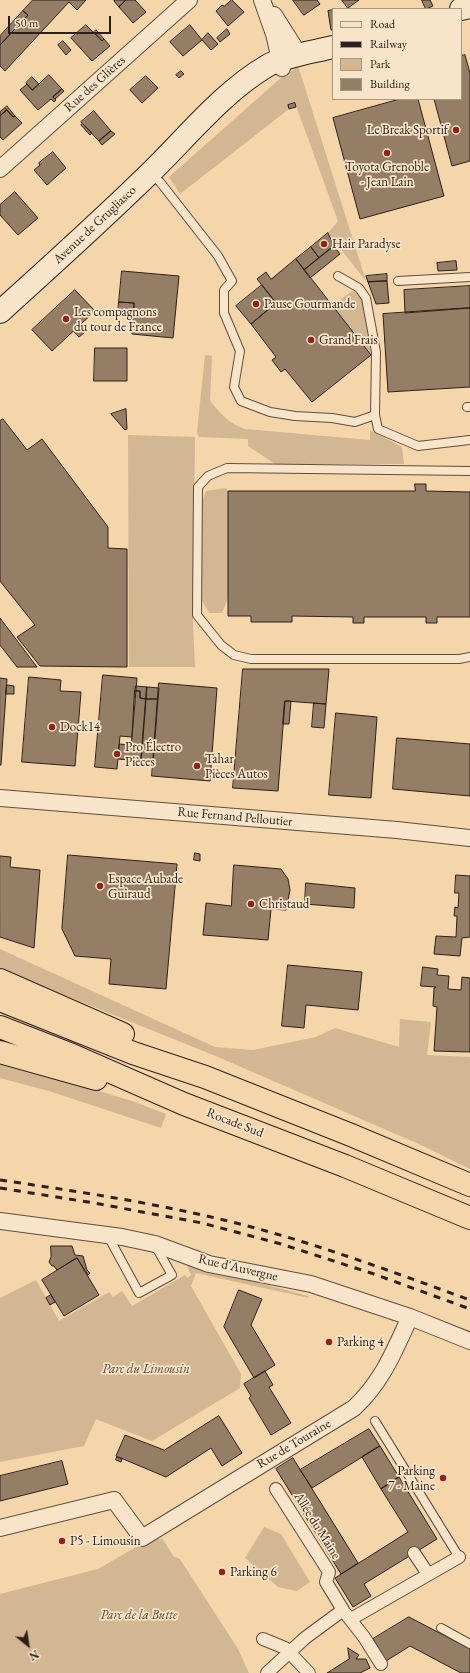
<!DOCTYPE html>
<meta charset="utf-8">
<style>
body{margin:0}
#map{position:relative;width:470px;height:1673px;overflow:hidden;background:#f5d5aa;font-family:"EB Garamond",serif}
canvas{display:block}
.legend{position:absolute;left:332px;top:8px;width:130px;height:92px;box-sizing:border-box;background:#f8e4c8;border:1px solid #a79683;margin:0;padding:5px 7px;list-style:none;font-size:12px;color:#2d201c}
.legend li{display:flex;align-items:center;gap:8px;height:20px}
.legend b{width:20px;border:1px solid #a79683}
.north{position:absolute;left:8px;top:1625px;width:40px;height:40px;-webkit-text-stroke:3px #f8e4c8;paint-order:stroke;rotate:150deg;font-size:11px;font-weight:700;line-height:16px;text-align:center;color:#2d201c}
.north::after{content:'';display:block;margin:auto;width:14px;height:18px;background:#2d201c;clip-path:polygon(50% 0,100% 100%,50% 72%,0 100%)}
.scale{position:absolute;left:8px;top:16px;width:103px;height:18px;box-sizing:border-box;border:2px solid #2d201c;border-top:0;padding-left:5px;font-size:12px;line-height:14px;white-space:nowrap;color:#2d201c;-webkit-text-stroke:3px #f8e4c8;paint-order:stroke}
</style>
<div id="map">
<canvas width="470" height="1673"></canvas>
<ul class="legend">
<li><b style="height:5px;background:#f8e4c8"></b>Road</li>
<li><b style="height:5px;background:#2d201c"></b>Railway</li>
<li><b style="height:11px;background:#d3b692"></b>Park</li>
<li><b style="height:11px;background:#957e66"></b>Building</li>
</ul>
<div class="north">N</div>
<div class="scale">50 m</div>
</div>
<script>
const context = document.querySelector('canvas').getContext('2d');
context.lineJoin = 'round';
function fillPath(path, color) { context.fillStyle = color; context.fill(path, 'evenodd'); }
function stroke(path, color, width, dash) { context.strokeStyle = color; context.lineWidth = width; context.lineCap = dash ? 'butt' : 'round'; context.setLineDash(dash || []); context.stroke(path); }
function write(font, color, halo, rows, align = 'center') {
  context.font = font + ' "EB Garamond",serif'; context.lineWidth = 3.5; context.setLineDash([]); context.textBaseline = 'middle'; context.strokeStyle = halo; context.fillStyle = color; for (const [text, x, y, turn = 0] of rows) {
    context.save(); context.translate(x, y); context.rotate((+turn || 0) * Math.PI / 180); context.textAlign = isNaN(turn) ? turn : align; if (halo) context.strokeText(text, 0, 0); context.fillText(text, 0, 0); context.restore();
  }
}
const green = new Path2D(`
 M298,67L301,75L366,281L328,233L338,221L295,103L288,105L289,109L180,194L169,177L283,76Z
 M352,291L357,293L363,302L371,355L332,306Z
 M205,355L212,356L210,401C221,414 228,423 245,429L370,440V430L402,447L404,464H275L248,446V439L199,437L197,432Z
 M128,435L195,437L193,623L195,667H129Z
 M226,488L228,491V598L222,613H209L201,599V504L206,491Z
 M0,949L215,1047L253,1050L316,1037L335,1028L399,1047L400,1019L431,1022L427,1055L470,1057V1169L421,1145L218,1057L0,969Z
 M0,1061L135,1102L166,1114L161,1128L49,1091L0,1078Z
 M186,1263L308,1296L309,1298L196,1273L191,1286L241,1374L240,1388L152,1441L96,1419L84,1446L0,1462V1298L36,1280L59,1321L109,1292L113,1297L122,1291L132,1306L185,1275L187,1278L191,1275Z
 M264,1527L281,1534L310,1582L297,1591L278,1587L245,1558Z
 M157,1535L160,1540L162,1538L174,1557L180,1559L238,1649L249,1673H0V1594L98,1569Z`);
const building = new Path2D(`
 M33,0H86L77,10L69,2L5,71L0,66V45L28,15L23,11Z
 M116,0H126L119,7L114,1Z
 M126,0H135L146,12L133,23L119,7Z
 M232,0L244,12L228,26L216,11L222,5L224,6Z
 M293,0H317L320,4L304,15Z
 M342,0H359L348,8Z
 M422,0H430L433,6L426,9Z
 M333,10V30H331L328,11Z
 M23,11L28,15L0,45V36Z
 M86,25L102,41L104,39L110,46L92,61L71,38Z
 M190,25L202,40L183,56L170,42Z
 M227,29L230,34L220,42L217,38Z
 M96,30L104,39L102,41L94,32Z
 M208,33L218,44L211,50L202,40Z
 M63,41L71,50L66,55L58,45Z
 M465,55L470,73V161L452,166L434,99H461V56Z
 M181,71L184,74L179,78L176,75Z
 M49,75L62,89L53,97L56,100L54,102L51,99L38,110L20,90L27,84L32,90Z
 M146,76L158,88L142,103L130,90Z
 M32,77L39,84L32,90L26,83Z
 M62,89L64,91L55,99L53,97Z
 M400,99H418L444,196L360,219L333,118Z
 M295,103L296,107L289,109L288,105Z
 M7,106L15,116L13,117L5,108Z
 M5,108L7,110L0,116V112Z
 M7,110L13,117L15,116L22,123L3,140L0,137V116Z
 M94,111L111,131L99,141L81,122Z
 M83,124L92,133L90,135L81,125Z
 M111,131L115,134L102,145L99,141Z
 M53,152L66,168L47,185L34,170L40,165L39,163Z
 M15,192L38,218L18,235L0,215V205Z
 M328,233L334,246L319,258L311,247Z
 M334,246L340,254L310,278L304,270Z
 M311,247L319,258L304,270L296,259Z
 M296,259L371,355L312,402L285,369L281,372L272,360L276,357L251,324L276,303L257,279L266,272L271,279Z
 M456,261L457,270L438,271L437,263Z
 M122,271L179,276L173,338L132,334L134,303L119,302Z
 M387,274V281L368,282L366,276Z
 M387,281L389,303L376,304L368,282Z
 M262,285L276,303L251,324L236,306Z
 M470,286V308L405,313L404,290Z
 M75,290L95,311L52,351L32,330Z
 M119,302L134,303V313L118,312Z
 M470,308V387L388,392L383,314Z
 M79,327L85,332L79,337L74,332Z
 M95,348H127V381H94Z
 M126,409L127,429L125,430L111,414Z
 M3,419L27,450L42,439L108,527V548L127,549V667L40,666L17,637L35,625L0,581V421Z
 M415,484H426V491L470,492V617H437V623H426V617H364V623H353V617L292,616V622H251V616H228V491H415Z
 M0,618L37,667H17L0,645Z
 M243,669H329L326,704L285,701L278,791L233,788Z
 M103,675L137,678L132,737L120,736L117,769L95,767Z
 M29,677L61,680L60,691L81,692L75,766L22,762Z
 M0,678L7,679L1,765H0Z
 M159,683L217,688L210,781L152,776Z
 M7,685L14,686V694H6Z
 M136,686L147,687L146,699L140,698V691H135Z
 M147,687L159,688L158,699H146Z
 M135,691H140V698L146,699L141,763L130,762V760L118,759L119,744L131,745Z
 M146,699H158L153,764L141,763Z
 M285,701H291L289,724H283Z
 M314,703L326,704L324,728L312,727Z
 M336,713L377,717L371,798L329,795Z
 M397,738L470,744V796L393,789Z
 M195,853L200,854V861L194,860Z
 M68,855L177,864L166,989L109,984L111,959L75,956L62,929Z
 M0,856L11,857L10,867L40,870L34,948L0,937Z
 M234,865L281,869L288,879L290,890L286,910L271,909L268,940L203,935L206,903L231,906Z
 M456,875L470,876V937L462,938L460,956L434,954L436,936L456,937L457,916H454L455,907L458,908L459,893H455Z
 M306,883L355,888L354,908L305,904Z
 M288,965L362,972L358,1010L306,1005L304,1028L282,1026Z
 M423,967L438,969L437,975L449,976L448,989L461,990L462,977L470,978V1052L434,1051L437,1007L433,1006L434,988L436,987L421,986Z
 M51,1246H72L75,1255L83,1256L87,1270L90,1273L88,1275L77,1258L57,1270L54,1266H52L49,1262L51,1257Z
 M77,1258L99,1295L64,1316L42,1280Z
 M239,1290L262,1299L251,1325L275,1365L254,1378L224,1327Z
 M51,1295L55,1302L50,1305L46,1298Z
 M265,1371L273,1385L269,1387L291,1423L271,1435L249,1398L251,1396L244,1384Z
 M219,1416L242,1453L222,1466L211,1448L166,1477L116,1456L125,1435L164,1450Z
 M369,1429L380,1446L312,1488L300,1470Z
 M380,1446L399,1477L381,1489L362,1457Z
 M117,1457L122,1459L121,1462L116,1460Z
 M293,1458L358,1563L341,1574L276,1469Z
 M62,1461L68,1484L0,1501V1476Z
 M399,1477L437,1539L364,1584L371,1596L353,1607L335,1578L408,1532L381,1489Z
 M409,1617L470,1649V1673H461L410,1646L386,1661L373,1639Z
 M348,1648L359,1655L356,1659H366L370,1668L360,1673H327L349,1659Z`);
const service = new Path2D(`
 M150,174L160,182L218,256L232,281L224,290V313L240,351L234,387L241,401L270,412L295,416L332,418L355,422L375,415
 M338,276L359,288L366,298L376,352L375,415L378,429L418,446L470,440
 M398,281L470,277
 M467,407H470
 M470,471L227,468L208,476L198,487L197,615L221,645L234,655L251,659H459L470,657
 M108,1236L139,1293L172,1275L156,1247
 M375,1421L459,1557
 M441,1628L470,1644`);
const pedestrian = new Path2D(`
 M414,1553L428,1574
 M346,1614L364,1637L381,1664
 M351,1619L459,1557
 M263,1639L285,1648L309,1673
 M267,1673L305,1638L343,1610L326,1582L329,1572L276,1489`);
const minor = new Path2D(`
 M262,0L274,34L282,68
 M274,15L300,56
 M0,169L189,0
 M0,798L397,830L470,838
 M0,1221L122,1237L155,1244L209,1264L311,1284L410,1317L470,1341
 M0,1528L114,1500L142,1538L354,1408C383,1381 394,1351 410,1317`);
const secondary = new Path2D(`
 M461,9L470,7
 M0,312C51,266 102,220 151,172C186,138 224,91 267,66C284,56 313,52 333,47`);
const trunk = new Path2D(`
 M0,980L123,1034
 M0,1000L133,1053L205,1077L351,1135L470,1185
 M0,1027L72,1055L184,1104L345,1166L470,1218
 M0,1052L96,1079`);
const rail = new Path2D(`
 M0,1180C68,1190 135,1200 202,1215C294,1235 382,1268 470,1300
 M0,1188L94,1203L202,1223L281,1244L374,1274L470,1309`);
const markers = [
 [456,130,4,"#8f2418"],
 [387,153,4,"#8f2418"],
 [324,244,4,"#8f2418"],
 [256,304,4,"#8f2418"],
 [66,319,4,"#8f2418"],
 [311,340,4,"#8f2418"],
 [52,727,4,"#8f2418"],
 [117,754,4,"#8f2418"],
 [197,766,4,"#8f2418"],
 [100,886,4,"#8f2418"],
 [251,904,4,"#8f2418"],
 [329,1342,4,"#8f2418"],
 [443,1478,4,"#8f2418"],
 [62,1541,4,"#8f2418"],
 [222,1572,4,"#8f2418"]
];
const streetNames = [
 ["Rue des Glières",95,84,-42],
 ["Avenue de Grugliasco",95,225,-43],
 ["Rue Fernand Pelloutier",235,817,5],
 ["Rocade Sud",235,1123,21],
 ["Rue d'Auvergne",238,1268,13],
 ["Rue de Touraine",294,1444,-31],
 ["Allée du Maine",317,1526,58]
];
const poiNames = [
 ["Le Break Sportif",448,130,"right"],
 ["Toyota Grenoble",387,167,"center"],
 ["- Jean Lain",387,182,"center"],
 ["Hair Paradyse",332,244],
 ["Pause Gourmande",264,304],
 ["Les compagnons",74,312],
 ["du tour de France",74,327],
 ["Grand Frais",319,340],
 ["Dock14",60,727],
 ["Pro Électro",125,747],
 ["Pièces",125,762],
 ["Tahar",205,759],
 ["Pièces Autos",205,774],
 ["Espace Aubade",108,879],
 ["Guiraud",108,894],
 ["Christaud",259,904],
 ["Parking 4",337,1342],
 ["Parking",435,1471,"right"],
 ["7 - Maine",435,1486,"right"],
 ["P5 - Limousin",70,1541],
 ["Parking 6",230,1572]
];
const parkNames = [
 ["Parc du Limousin",146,1369],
 ["Parc de la Butte",139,1615]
];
fillPath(green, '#d3b692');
fillPath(building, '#957e66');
stroke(building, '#2d201c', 1);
stroke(service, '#5f4d40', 10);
stroke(pedestrian, '#5f4d40', 14);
stroke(minor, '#5f4d40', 18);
stroke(secondary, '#2d201c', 24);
stroke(trunk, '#2d201c', 24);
stroke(service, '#f8e4c8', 8);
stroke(pedestrian, '#f8e4c8', 12);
stroke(minor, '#f8e4c8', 16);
stroke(secondary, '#f8e4c8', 22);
stroke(trunk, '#f5d5aa', 22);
stroke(rail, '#2d201c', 3, [7, 7]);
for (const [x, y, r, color] of markers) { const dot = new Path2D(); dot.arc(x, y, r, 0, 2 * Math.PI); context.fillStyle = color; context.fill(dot); stroke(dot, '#f8e4c8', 1.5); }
write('13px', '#2d201c', '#f8e4c8', streetNames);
write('13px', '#2d201c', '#f8e4c8', poiNames, 'left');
write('italic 13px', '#56463a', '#f8e4c8', parkNames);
</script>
